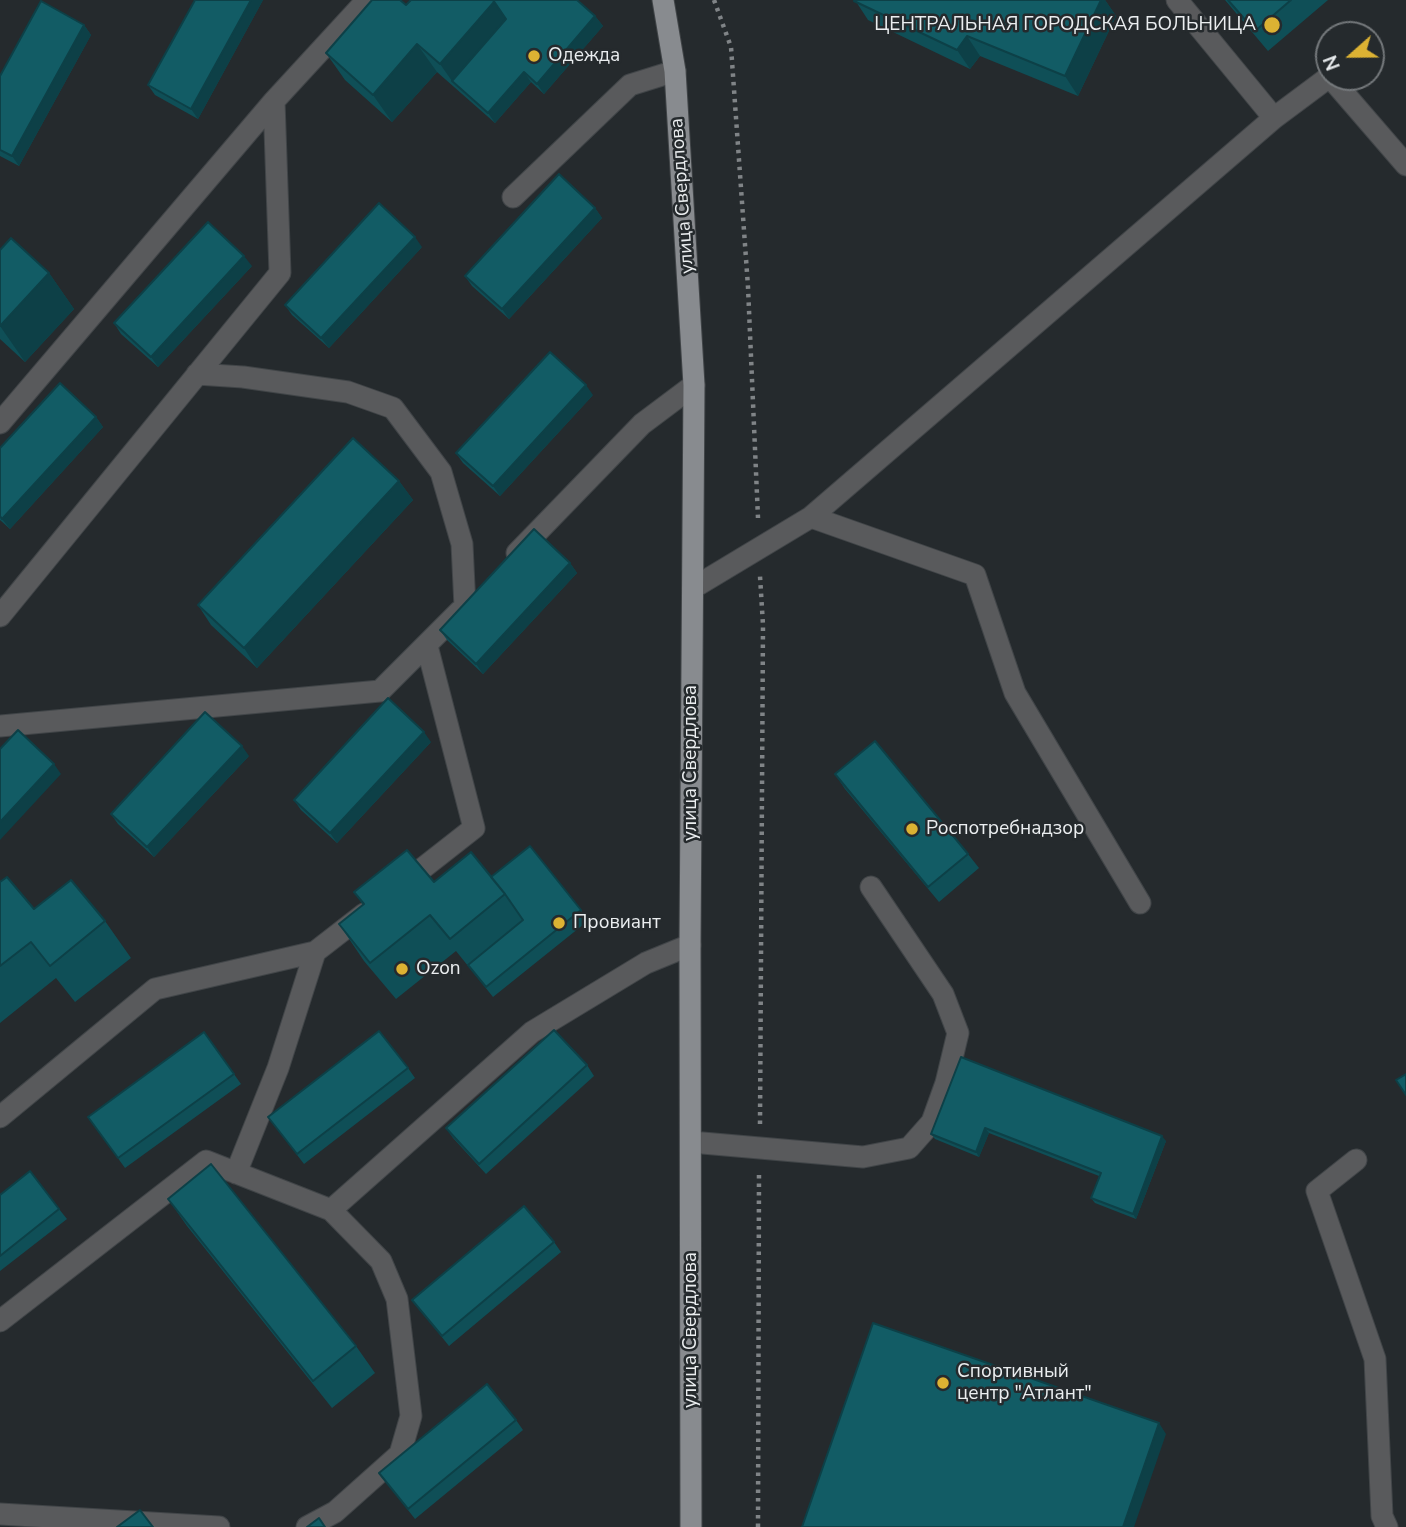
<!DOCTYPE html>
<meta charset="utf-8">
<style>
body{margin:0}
#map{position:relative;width:1406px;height:1527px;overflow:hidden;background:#252a2d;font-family:"Nunito Sans",sans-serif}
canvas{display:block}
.north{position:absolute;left:1315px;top:21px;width:70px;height:70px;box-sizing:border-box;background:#252a2d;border:2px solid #74787b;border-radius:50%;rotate:249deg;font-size:19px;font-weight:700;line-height:28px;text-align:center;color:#ebeef0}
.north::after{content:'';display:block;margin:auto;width:24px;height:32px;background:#dcb233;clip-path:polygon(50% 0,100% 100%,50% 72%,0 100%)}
</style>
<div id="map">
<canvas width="1406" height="1527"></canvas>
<div class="north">N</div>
</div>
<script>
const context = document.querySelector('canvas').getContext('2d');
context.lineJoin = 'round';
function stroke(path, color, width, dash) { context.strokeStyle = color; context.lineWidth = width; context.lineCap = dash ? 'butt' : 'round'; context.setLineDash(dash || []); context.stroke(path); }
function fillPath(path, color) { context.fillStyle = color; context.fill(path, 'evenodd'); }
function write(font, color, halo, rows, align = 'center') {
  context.font = font + ' "Nunito Sans",sans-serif'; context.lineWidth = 5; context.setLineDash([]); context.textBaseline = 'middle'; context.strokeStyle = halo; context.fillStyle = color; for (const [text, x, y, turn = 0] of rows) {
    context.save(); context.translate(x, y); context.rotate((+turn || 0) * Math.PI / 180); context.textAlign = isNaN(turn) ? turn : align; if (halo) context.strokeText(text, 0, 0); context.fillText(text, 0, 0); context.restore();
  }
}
const path = new Path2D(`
 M714,0L731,47L748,287L758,518
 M760,1124L763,625L760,576
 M758,1527L759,1171`);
const minor = new Path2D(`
 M1177,0L1274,118
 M1330,77L1406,165
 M513,197L630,85L675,71
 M197,374L243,377L348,392L393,408L441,472L462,544L465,607
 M0,423L274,101L367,0
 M811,517L975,575L1015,693L1140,903
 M517,553L642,424L694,385
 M693,588L811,517L1274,118L1329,77
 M0,616L280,273L274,101
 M0,726L380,691L460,611
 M400,886L474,828L427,646
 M0,1117L155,989L315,952
 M691,1142L863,1157L909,1148L932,1122L946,1083L958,1033L943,994L871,887
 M1356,1160L1317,1191L1375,1359L1382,1516L1387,1527
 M236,1173L278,1068L315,952L364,914
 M0,1321L206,1161L331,1210L532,1032L646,963L690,945
 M0,1514L219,1527
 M307,1527L335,1512L400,1454L411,1416L397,1299L381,1261L331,1210`);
const major = new Path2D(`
 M663,0L675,71L694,385L690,945L691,1527`);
const wall = new Path2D(`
 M195,0H263L198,119L155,95L148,85Z
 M855,0H1105L1116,16L1078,96L980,56L970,69L868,20Z
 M1225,0H1328L1268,51Z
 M406,5L595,16L603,26L544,94L531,82L495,123L437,72L392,122L345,80L326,53Z
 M84,25L91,35L19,166L0,156V76Z
 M595,208L602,218L509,319L472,286L465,276Z
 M422,247L329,348L292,315L285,305Z
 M0,250L49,273L74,309L25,362L0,339Z
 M252,266L158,367L121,334L114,323Z
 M593,395L500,496L463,463L456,453Z
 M96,417L103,427L10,529L0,520V448Z
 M399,481L413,500L257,668L211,625L198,605Z
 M570,563L577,573L483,674L447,640L440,630Z
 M431,742L337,843L301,810L294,800Z
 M249,756L154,857L118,824L111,814Z
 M835,774L968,854L979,868L939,902L845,789Z
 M491,877L581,910L589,920L493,997L456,951L396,999L364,961L339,924L363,905L354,892Z
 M0,882L34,909L105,921L131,958L75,1002L56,978L0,1023Z
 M204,1032L241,1084L125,1168L88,1117Z
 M961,1057L1166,1141L1136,1219L1095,1203L1091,1198L1099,1176L989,1133L979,1157L935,1139L931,1134Z
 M587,1065L594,1076L486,1174L453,1138L446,1128Z
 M408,1068L415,1078L304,1164L268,1117Z
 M0,1195L59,1209L67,1219L0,1271Z
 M168,1199L356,1346L375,1373L332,1408L187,1226Z
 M554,1242L561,1252L449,1346L412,1300Z
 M516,1420L523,1430L415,1519L379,1473Z`);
const shadedWall = new Path2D(`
 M251,0H263L198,119L191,109Z
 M1101,0H1105L1116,16L1078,96L1065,76Z
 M494,2L514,29L452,81L440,64Z
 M595,16L603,26L544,94L537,84Z
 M84,25L91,35L19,166L12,156Z
 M967,36L980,56L970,69L957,50Z
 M417,44L437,72L392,122L373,95Z
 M524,72L531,82L495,123L488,113Z
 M595,208L602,218L509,319L502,309Z
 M415,237L422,247L329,348L321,338Z
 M244,256L252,266L158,367L151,357Z
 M49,273L74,309L25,362L0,326Z
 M586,385L593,395L500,496L493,486Z
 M96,417L103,427L10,529L2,519Z
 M399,481L413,500L257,668L244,648Z
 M570,563L577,573L483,674L476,664Z
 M424,732L431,742L337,843L330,833Z
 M242,746L249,756L154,857L147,847Z
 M54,764L61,774L0,840V822Z
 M985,1128L989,1133L979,1157L976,1152Z
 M1162,1136L1166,1141L1136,1219L1133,1214Z
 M1159,1423L1166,1434L1134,1527H1123Z`);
const building = new Path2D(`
 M195,0H251L191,109L148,85Z
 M372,0H400L406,5L411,0H493L494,2L440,64L417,44L373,95L326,53Z
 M493,0H577L595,16L537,84L524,72L488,113L452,81L506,19Z
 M855,0H1101L1065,76L967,36L957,50L854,1Z
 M1228,0H1291L1255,31Z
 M41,1L84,25L12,156L0,150V76Z
 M559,174L595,208L502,309L465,276Z
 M379,203L415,237L321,338L285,305Z
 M208,222L244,256L151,357L114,323Z
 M11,238L49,273L0,326V250Z
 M550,352L586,385L493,486L456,453Z
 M60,383L96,417L2,519L0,516V448Z
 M353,438L399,481L244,648L198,605Z
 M534,529L570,563L476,664L440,630Z
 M388,698L424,732L330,833L294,800Z
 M205,712L242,746L147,847L111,814Z
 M18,730L54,764L0,822V749Z
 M875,741L968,854L928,887L835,774Z
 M530,846L581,910L486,987L468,965L523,920L505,894L491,877Z
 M407,850L434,882L471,852L505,894L450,939L430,915L370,963L339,924L364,904L354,892Z
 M7,877L34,909L71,880L105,921L50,966L31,942L0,966V882Z
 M554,1030L587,1065L479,1164L446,1128Z
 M379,1031L408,1068L297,1154L268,1117Z
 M204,1032L234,1074L118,1158L88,1117Z
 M961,1057L1162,1136L1133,1214L1091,1198L1101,1173L985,1128L976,1152L931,1134Z
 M1406,1074V1095L1396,1080Z
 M211,1164L356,1346L313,1381L168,1199Z
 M30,1171L59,1209L0,1256V1195Z
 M524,1206L554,1242L442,1336L412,1300Z
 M873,1323L1159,1423L1123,1527H802Z
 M487,1384L516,1420L408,1509L379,1473Z
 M140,1510L153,1527H117Z
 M319,1518L325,1527H307Z`);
const markers = [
 [1272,25,9,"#dcb233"],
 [534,56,7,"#dcb233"],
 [912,829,7,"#dcb233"],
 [559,923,7,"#dcb233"],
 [402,969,7,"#dcb233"],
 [943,1383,7,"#dcb233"]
];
const poiNames = [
 ["ЦЕНТРАЛЬНАЯ ГОРОДСКАЯ БОЛЬНИЦА",1256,25,"right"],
 ["Одежда",548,56],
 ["Роспотребнадзор",926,829],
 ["Провиант",573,923],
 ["Ozon",416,969],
 ["Спортивный",957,1372],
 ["центр \"Атлант\"",957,1394]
];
const streetNames = [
 ["улица Свердлова",683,196,-94],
 ["улица Свердлова",691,763,-90],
 ["улица Свердлова",691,1330,-90]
];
stroke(minor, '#414548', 23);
stroke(major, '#414548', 23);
stroke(path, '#808487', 4.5, [3.5, 5]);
stroke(minor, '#595a5c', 21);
stroke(major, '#888b8f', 21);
fillPath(wall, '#0f4f57');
fillPath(shadedWall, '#0d4047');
fillPath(building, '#125c65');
stroke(building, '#0d4047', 2);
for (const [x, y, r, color] of markers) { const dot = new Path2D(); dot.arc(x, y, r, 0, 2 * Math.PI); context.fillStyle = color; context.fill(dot); stroke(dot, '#252a2d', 2.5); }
write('19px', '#ebeef0', '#252a2d', poiNames, 'left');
write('19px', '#ebeef0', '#252a2d', streetNames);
</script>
